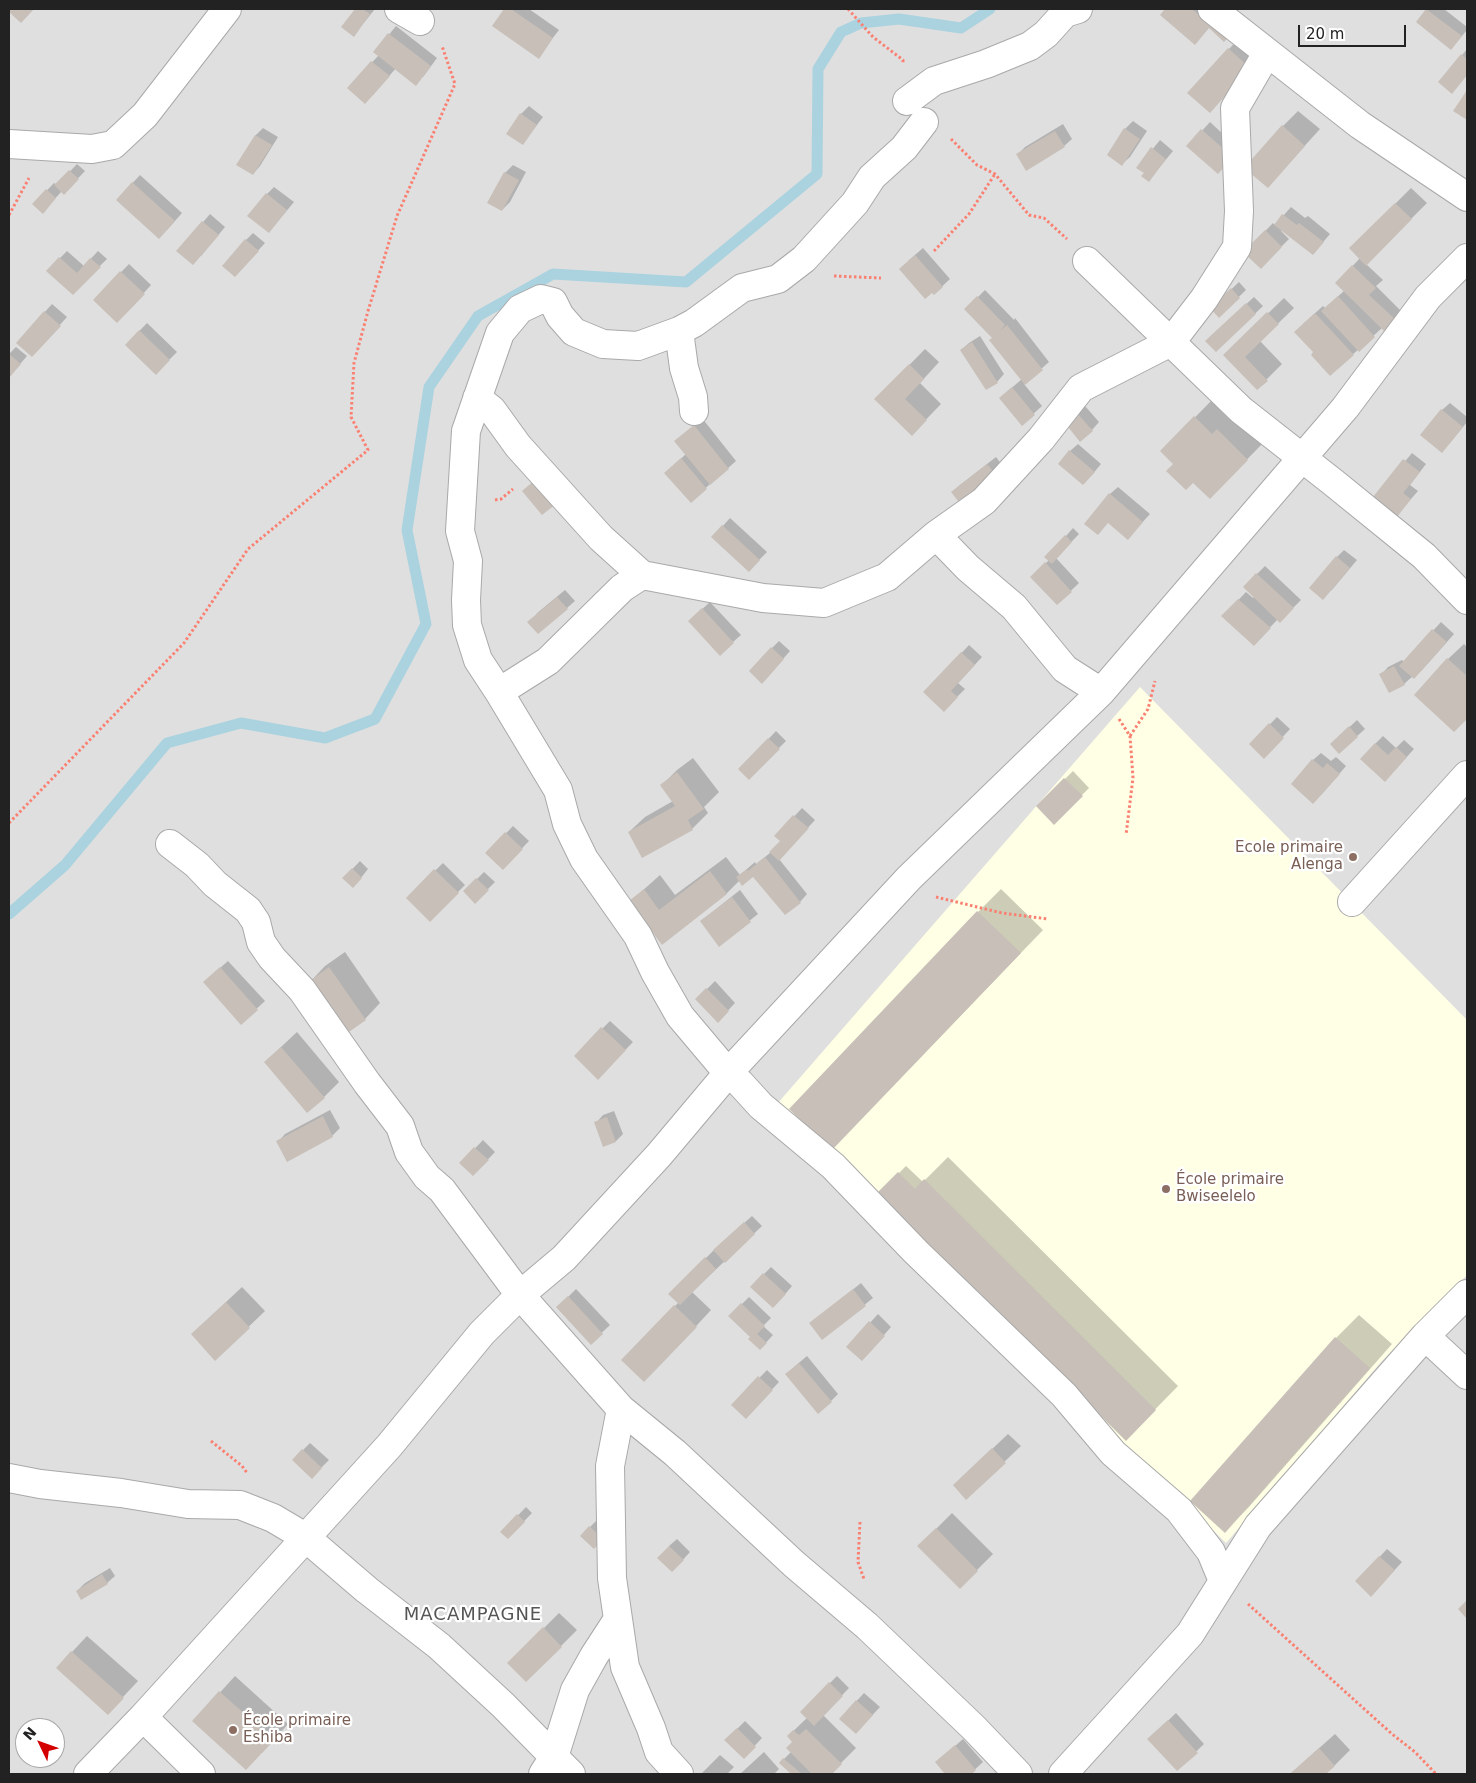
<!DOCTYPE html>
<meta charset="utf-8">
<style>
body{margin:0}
#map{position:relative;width:1476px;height:1783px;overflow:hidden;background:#f2efe9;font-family:"DejaVu Sans",sans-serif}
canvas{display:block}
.frame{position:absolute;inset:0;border:10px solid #222;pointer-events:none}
.north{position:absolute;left:15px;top:1718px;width:50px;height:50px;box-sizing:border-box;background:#fff;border:1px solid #a7a7a7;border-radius:50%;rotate:312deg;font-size:14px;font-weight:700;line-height:20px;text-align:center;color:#222}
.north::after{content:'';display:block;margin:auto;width:18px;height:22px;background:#d40000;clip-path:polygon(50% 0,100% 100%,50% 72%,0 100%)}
.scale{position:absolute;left:1298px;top:25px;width:108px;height:22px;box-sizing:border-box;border:2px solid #222;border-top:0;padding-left:6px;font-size:15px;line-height:18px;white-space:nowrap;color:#222;-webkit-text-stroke:4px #fff;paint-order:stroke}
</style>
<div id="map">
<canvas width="1476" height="1783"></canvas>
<div class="frame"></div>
<div class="north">N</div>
<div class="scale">20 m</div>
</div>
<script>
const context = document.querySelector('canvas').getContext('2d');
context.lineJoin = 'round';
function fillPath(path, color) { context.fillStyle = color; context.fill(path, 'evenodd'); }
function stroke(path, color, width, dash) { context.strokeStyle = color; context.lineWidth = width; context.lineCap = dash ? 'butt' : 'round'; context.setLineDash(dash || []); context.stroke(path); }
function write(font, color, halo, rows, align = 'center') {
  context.font = font + ' "DejaVu Sans",sans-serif'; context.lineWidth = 4.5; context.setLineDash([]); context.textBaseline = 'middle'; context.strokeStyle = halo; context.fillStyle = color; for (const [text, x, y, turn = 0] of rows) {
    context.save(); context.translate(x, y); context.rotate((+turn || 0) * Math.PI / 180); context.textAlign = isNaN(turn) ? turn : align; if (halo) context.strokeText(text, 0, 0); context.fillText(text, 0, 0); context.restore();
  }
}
const residential = new Path2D(`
 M9,9H1467V1774H9ZM25,1728H55V1758H25Z`);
const education = new Path2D(`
 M1140,687L1467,1020V1275L1381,1362L1226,1543L777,1104Z`);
const shadow = new Path2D(`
 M357,9H375L354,35L343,26Z
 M505,9H529L559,30L538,57L494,25Z
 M1166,9H1226L1195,43L1161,15Z
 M1428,9H1444L1467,27V30L1451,49L1417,22Z
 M396,26L437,58L423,77L396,68L373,95L348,88L379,55L375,52Z
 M1244,33L1264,52L1210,111L1229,49Z
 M1467,49V75L1452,92L1440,82Z
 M529,106L543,117L523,143L508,133L521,114Z
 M1298,111L1320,129L1268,186L1283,126Z
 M1133,121L1147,131L1130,157L1122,164L1108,154L1125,129Z
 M1210,122L1239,149L1225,165L1188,146Z
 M1063,124L1072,139L1064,146L1018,154L1025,147Z
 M263,128L278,137L260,166L253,174L238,165L256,135Z
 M1160,140L1173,151L1149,180L1146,173L1138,167Z
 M77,164L85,171L64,193L62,191L50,204H34L54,183L57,185Z
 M513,165L526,172L510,202L502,210L505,173Z
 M140,175L182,213L167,230L117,200Z
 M274,187L294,202L269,232L267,194Z
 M1411,188L1427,203L1366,264L1383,280L1376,286L1402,312L1384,330L1382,328L1330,375L1315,352L1303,324L1323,306L1325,308L1344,291L1337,283L1360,258L1351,248Z
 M1291,207L1305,218L1308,216L1330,234L1313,254L1282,230L1281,231L1289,239L1261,267L1245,252L1273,223L1275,225Z
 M210,214L225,227L201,256L178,251Z
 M253,233L265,243L242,268L246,240Z
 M923,248L950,279L934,294L908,261Z
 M67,251L84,266L98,251L107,259L72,293L60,258Z
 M129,264L151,285L125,314L94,300Z
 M1239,282L1246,290L1219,316L1212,308Z
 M985,290L1014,320L1015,318L1049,362L1024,384L1042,406L1022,424L1008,391L1022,379L993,337L966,309Z
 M1254,297L1263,306L1216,351L1214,334Z
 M1284,298L1294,308L1260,341L1282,364L1257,389L1225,355Z
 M52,304L67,317L39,348L17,343Z
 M147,323L177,352L156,373L126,345Z
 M980,336L1004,374L997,382L961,350L969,343Z
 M16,347L27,356L9,377V354Z
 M925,349L939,362L920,383L941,404L912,434L876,399Z
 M1211,401L1229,419L1233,415L1263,443L1225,482L1175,464L1162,451Z
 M1450,403L1467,417V422L1449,444L1442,410Z
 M1085,406L1099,422L1092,430L1074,416Z
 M702,418L736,461L691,501L674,465L686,454L676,441Z
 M1078,444L1101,464L1091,476L1070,451Z
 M1412,453L1426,464L1410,485L1418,491L1397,515L1375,497Z
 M996,457L1005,469L952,492L960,485Z
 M1118,487L1150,514L1128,538L1109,522L1110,494Z
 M730,518L767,552L756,563L713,537Z
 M1073,528L1079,534L1056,558L1079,583L1057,604L1032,577L1049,560L1066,536Z
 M1344,550L1357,560L1331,591L1337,557Z
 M1265,566L1301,600L1280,621L1278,619L1254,644L1223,616L1246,592L1253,598L1254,596L1244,587Z
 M565,590L575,601L567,608L536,614Z
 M710,602L741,635L733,642L697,614Z
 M1441,622L1454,634L1422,670L1413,676L1404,684L1381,675L1388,667L1402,660L1404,662Z
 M779,641L790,651L769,675L772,648Z
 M1464,644L1467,647V718L1454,731L1448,659Z
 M969,645L982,657L958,683L965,689L944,710L925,692Z
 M1277,717L1290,729L1264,757L1251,744Z
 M1357,720L1365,729L1339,752V737Z
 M776,731L786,741L749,778L740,769Z
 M1383,736L1396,748L1404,740L1414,749L1393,772L1375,744Z
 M1321,753L1331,761L1336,757L1346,766L1321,795L1313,760Z
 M693,758L719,792L704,807L708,813L692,829L629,832L645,817L673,801L662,785L677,770Z
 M1073,771L1089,788L1054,823L1038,806Z
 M802,808L815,820L779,859L807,894L800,902L754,875L740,880L726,894L662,943L631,901L660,875L675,895L726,857L740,875L755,862L756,864L770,853L781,841L776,836Z
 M513,826L529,841L503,868L487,853Z
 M360,861L368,869L360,879L344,878Z
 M443,863L465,885L430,920L407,898Z
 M484,872L495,882L475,902L465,891Z
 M1001,889L1043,930L832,1149L978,912Z
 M740,890L758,914L719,945L701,921Z
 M345,952L380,1003L365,1019L310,982L325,966Z
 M228,961L265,1001L241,1023L212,975Z
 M715,981L735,1003L718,1021L697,999Z
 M610,1021L633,1042L598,1078L575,1056Z
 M297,1032L339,1082L324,1097L265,1062Z
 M330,1110L340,1128L332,1136L278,1142L285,1134Z
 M614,1111L623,1134L616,1141L604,1146L596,1123L603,1115Z
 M483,1140L495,1152L473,1175L461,1163Z
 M948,1157L1178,1386L1126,1439L879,1193L906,1166L923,1182Z
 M752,1216L762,1226L692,1292L711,1310L660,1365L623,1360L679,1302L670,1294L713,1251Z
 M771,1267L792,1286L781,1299L764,1274Z
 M861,1283L873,1298L822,1339L811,1323Z
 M242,1287L265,1311L215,1359L208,1319Z
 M576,1289L610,1325L591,1343L565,1300Z
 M749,1297L771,1318L763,1326L773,1335L760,1349L752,1337L730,1316Z
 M878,1314L891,1327L869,1352L848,1347Z
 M1359,1315L1392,1344L1248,1508L1225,1531L1336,1338Z
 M807,1356L838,1394L831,1401L794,1367Z
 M767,1370L779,1382L746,1417L733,1405Z
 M1008,1434L1021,1446L966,1498L970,1470Z
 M310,1443L329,1460L312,1477L303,1450Z
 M526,1507L532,1513L508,1538L502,1532Z
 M952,1513L993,1554L960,1587L919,1546Z
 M597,1520L610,1531L601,1540L590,1527Z
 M677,1539L690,1552L680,1563L669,1546Z
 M1387,1549L1402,1562L1378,1588L1357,1581Z
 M110,1568L115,1576L107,1583L77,1591L85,1583Z
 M559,1613L577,1630L526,1681L509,1663Z
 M87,1636L138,1681L108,1713L72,1652Z
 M235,1676L288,1724L262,1753L194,1721Z
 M837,1676L849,1688L823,1715L856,1748L830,1774H790L791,1773L780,1763L791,1752L794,1742L788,1736L807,1718L801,1712Z
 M864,1693L880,1707L863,1725L840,1719Z
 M1176,1713L1204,1744L1177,1770L1149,1739Z
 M745,1721L762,1738L744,1757L726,1740Z
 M1335,1734L1350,1750L1335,1765L1325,1774H1290Z
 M963,1739L983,1762L970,1774H947L937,1762Z
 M764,1752L779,1769L774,1774H740Z
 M720,1755L734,1767L727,1774H701Z`);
const stream = new Path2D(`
 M9,914L65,865L167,743L241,723L325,738L375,719L426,624L407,530L429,387L478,316L553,274L686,282L817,174L818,69L841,32L861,23L899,19L961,28L990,9`);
const building = new Path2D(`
 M9,9H34L21,23L9,12Z
 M355,9H363L370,14L354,37L341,27Z
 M504,9H511L553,38L539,59L492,26Z
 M1165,9H1192L1211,25L1232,33L1224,42L1209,28L1195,45L1160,15Z
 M1426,9L1462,36L1451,50L1416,22Z
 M388,33L431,66L416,86L373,52Z
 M1228,48L1250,68L1210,113L1187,93Z
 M1461,54L1467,59V75L1452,94L1438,82Z
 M371,61L390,76L365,104L347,88Z
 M1467,90V120L1453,111Z
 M520,113L537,125L523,145L506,134Z
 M1282,125L1305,146L1268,188L1244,168Z
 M1124,128L1140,139L1122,166L1107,155Z
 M1201,129L1233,157L1218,174L1186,146Z
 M1055,131L1065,147L1026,171L1016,154Z
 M255,135L272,145L253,175L236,165Z
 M1151,147L1166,159L1149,182L1141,176L1144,173L1136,168Z
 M69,170L79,179L64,195L54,185Z
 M504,172L519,180L502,211L487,203Z
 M132,182L175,221L159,239L116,200Z
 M46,189L56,198L43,214L32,204Z
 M266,193L287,210L269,233L247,216Z
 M1395,203L1412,219L1366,266L1349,248Z
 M1282,214L1297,225L1299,223L1324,242L1313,255L1274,225Z
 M202,221L219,235L193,265L176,251Z
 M1265,230L1282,247L1261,269L1243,252Z
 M245,239L259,251L235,277L222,266Z
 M915,255L943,287L934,295L932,293L925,299L899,269Z
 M59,257L77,273L90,258L101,267L73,295L46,271Z
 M1352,265L1376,288L1369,295L1396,320L1384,331L1335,283Z
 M120,271L145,294L117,323L93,300Z
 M1231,288L1240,298L1219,318L1210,308Z
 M977,296L1005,325L1000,331L1007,325L1043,370L1025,385L989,340L992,338L964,309Z
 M1338,296L1375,337L1359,352L1321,311Z
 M1246,303L1256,314L1216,352L1205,341Z
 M44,311L61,326L32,357L16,343Z
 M1267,312L1279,324L1245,357L1268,381L1257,390L1223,355Z
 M1315,313L1354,355L1330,376L1311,355L1313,352L1294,332Z
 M139,330L170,360L156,375L125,345Z
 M972,342L998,383L986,390L960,350Z
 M9,354L21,364L9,378Z
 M909,364L924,379L905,399L927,420L912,436L874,399Z
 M1012,387L1035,415L1022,426L999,398Z
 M1441,409L1463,427L1442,453L1420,435Z
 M1077,413L1093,431L1080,442L1065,423Z
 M1194,416L1212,434L1217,429L1248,460L1210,499L1193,483L1186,490L1166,471L1173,464L1160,451Z
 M694,425L729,469L710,485L674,441Z
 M1069,450L1095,472L1083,485L1058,464Z
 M681,458L707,489L691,503L664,473Z
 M1403,459L1420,472L1403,493L1411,499L1397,517L1373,497Z
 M987,464L998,477L962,506L951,492Z
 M535,480L556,504L542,515L522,491Z
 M1109,493L1143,522L1128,540L1108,523L1098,535L1084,524Z
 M722,525L760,560L749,572L711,537Z
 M1065,535L1072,542L1052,564L1044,557Z
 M1336,556L1350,568L1323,600L1309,588Z
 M1045,562L1072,592L1057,605L1030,577Z
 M1256,573L1294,608L1280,623L1243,587Z
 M557,597L568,609L538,634L527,622Z
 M1238,599L1271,628L1254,646L1221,616Z
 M702,608L734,643L720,656L688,621Z
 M1432,629L1447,642L1414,679L1399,666Z
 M771,647L784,659L762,684L749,671Z
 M961,652L975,665L951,691L958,697L944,712L923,692Z
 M1447,658L1467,676V719L1454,732L1414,695Z
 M1394,666L1405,685L1389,693L1379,674Z
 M1269,723L1284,738L1264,759L1249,744Z
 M1349,726L1358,737L1339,754L1330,744Z
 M768,738L780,749L749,780L738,769Z
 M1375,743L1388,755L1396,747L1407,757L1385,782L1360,759Z
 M1312,759L1323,768L1327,763L1340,774L1313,804L1291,784Z
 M677,772L704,809L688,820L693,830L642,858L628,832L675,806L660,785Z
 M1064,778L1083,796L1054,825L1036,806Z
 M793,815L809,828L779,861L769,852L780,841L774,836Z
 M505,832L523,849L503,870L485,853Z
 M765,857L801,903L785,915L753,877L742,886L736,877L747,869L748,871Z
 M352,868L362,878L353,888L342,878Z
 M434,869L459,893L430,922L406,898Z
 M710,871L727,894L662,945L629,901L644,889L659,910Z
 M476,878L489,890L475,904L463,891Z
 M732,897L751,922L719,947L700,921Z
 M977,911L1021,953L832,1150L789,1109Z
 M220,967L258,1010L241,1025L203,982Z
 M329,967L366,1020L346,1034L308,982Z
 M706,988L729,1011L718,1023L695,999Z
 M601,1027L626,1050L598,1080L574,1056Z
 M281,1047L325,1098L307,1113L264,1062Z
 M323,1116L333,1137L287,1162L276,1141Z
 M607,1117L616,1142L603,1147L594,1122Z
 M474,1147L489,1160L473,1176L459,1163Z
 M898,1172L915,1189L924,1179L1156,1410L1126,1441L877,1193Z
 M744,1222L755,1234L725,1263L713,1250Z
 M705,1257L716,1269L680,1305L668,1294Z
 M763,1273L786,1294L773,1308L750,1287Z
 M853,1289L866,1306L822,1340L809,1323Z
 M568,1296L603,1334L591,1345L556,1307Z
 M226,1302L250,1328L215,1361L191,1334Z
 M741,1303L765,1326L757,1334L767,1343L760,1350L748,1339L750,1337L728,1316Z
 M674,1305L697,1327L644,1382L621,1360Z
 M869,1321L885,1336L862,1361L846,1347Z
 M1335,1337L1370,1368L1225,1533L1190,1501Z
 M799,1363L832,1402L818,1414L785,1374Z
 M758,1376L773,1390L746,1419L731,1405Z
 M992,1448L1006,1463L966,1500L953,1485Z
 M302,1449L322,1468L312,1479L292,1460Z
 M517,1514L525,1522L508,1539L500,1532Z
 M589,1526L603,1539L594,1549L580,1536Z
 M936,1528L978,1571L960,1589L917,1546Z
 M669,1546L684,1560L672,1572L657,1558Z
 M1379,1556L1395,1570L1371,1597L1355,1581Z
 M102,1574L108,1584L81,1600L76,1591Z
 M1467,1600V1619L1458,1609Z
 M543,1627L562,1647L526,1682L507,1663Z
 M71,1651L124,1698L108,1715L56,1668Z
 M829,1682L843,1696L814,1726L800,1712Z
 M219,1691L274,1740L246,1770L192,1721Z
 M856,1700L873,1715L856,1734L839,1719Z
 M1168,1720L1198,1753L1177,1771L1147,1739Z
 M737,1728L756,1747L744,1759L724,1740Z
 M806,1729L842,1764L832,1774H812L786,1748L792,1742L787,1736L793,1730L799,1735Z
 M955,1745L976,1770L972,1774H945L935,1762Z
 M1319,1748L1335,1766L1326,1774H1290Z
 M783,1758L802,1774H789L790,1773L779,1763Z`);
const path = new Path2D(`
 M848,9L873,37L903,60V64
 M951,139L977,165L995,174L1029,215L1044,218L1067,239
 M9,215L29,178
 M934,251L969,214L995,174
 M834,276L881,278
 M495,500L501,499L513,489
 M1119,719L1130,736L1133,778L1126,835
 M1130,736L1148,709L1155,681
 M9,823L184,643L248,549L368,450L351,417L354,363L368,311L397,216L455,84L442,46
 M936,897L1002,913L1048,919
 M211,1441L242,1466L247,1473
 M860,1522L858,1562L864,1579
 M1248,1604L1392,1734L1415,1752L1436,1774`);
const street = new Path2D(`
 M399,9L420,21
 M1212,9L1360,125L1467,197
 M907,101L934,81L986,64L1030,46L1046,34L1065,13L1078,9
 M924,122L904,148L872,177L855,203L804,259L778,279L742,288L694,323L679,331L638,346L603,344L574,332L560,316L553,302L541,299L520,309L500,333L466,431L460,531L468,561L466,600L467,625L478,660L499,692L558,790L567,824L584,859L638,936L655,972L680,1016L728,1073L740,1083L761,1106L833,1166L916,1252L1064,1395L1113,1453L1179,1510L1211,1552L1223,1581
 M9,144L92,149L113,145L145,115L227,9
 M1087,261L1241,410L1334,483L1424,556L1467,600
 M679,331L684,368L693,397L694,411
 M477,398L492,410L518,446L601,538L642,575
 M936,535L968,568L1014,607L1065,669L1101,692
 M499,692L548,661L622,588L642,575L763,598L824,603L887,577L936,535L984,501L1041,439L1081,388L1171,342L1204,299L1237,247L1239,211L1235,108L1267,53
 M170,844L197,865L215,884L248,910L256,922L261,942L272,958L302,990L367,1083L400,1126L409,1152L427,1177L442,1190L520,1295L621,1409L675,1453L794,1564L867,1626L974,1728L1018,1774
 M1352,902L1467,775
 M1425,1336L1467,1375
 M621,1409L610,1466L612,1578L625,1667L651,1728L659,1752L679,1774
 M9,1478L40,1484L121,1493L188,1504L240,1505L273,1518L305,1537L367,1590L439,1646L503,1705L571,1774
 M143,1717L201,1774
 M88,1774L143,1717L389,1446L482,1333L520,1295L564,1258L659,1155L728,1073L909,878L1101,692L1345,408L1428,297L1467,258
 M543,1774L554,1757L575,1690L594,1656L618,1619
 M1063,1774L1190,1634L1258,1526L1425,1336L1467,1294`);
const markers = [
 [1353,857,5,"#8d6e63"],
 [1166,1189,5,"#8d6e63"],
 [233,1730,5,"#8d6e63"]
];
const educationNames = [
 ["Ecole primaire",1343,848,"right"],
 ["Alenga",1343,865,"right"],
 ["École primaire",1176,1180],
 ["Bwiseelelo",1176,1197],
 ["École primaire",243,1721],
 ["Eshiba",243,1738]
];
const quarterNames = [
 ["MACAMPAGNE",473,1615]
];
fillPath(residential, '#e0dfdf');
fillPath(education, '#ffffe5');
fillPath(shadow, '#0003');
stroke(stream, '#aad3df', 11);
fillPath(building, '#c7bfb8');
stroke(street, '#a9a9a9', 30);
stroke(path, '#fa8072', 3, [2.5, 2.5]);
stroke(street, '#fff', 28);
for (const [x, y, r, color] of markers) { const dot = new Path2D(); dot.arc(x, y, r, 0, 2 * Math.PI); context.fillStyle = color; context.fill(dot); stroke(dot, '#fff', 2); }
write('15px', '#785e54', '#fff', educationNames, 'left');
context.letterSpacing = '1px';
write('18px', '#555', '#fff', quarterNames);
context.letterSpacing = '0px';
</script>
